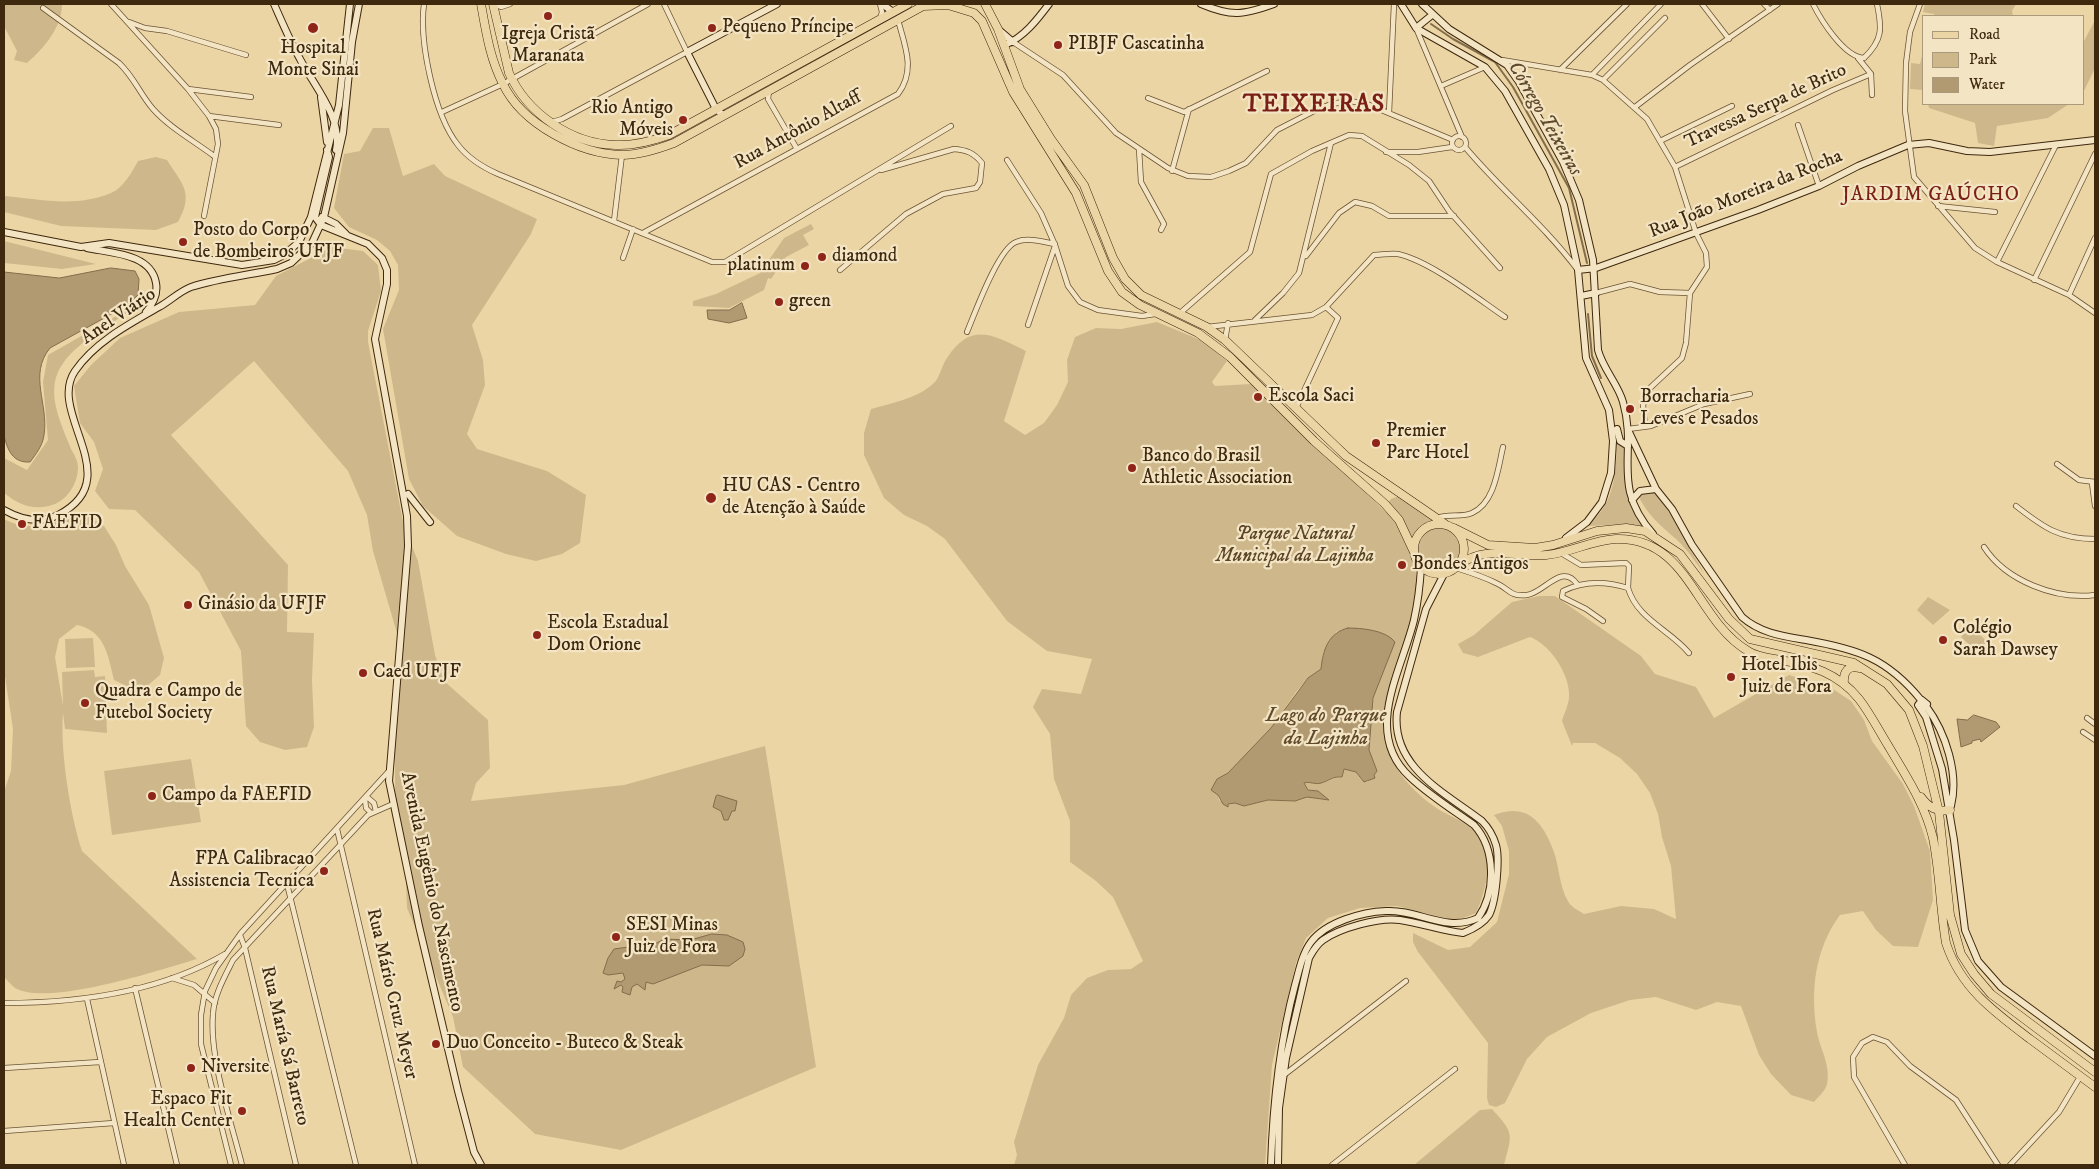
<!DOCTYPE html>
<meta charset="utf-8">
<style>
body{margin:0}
#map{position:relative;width:2099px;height:1169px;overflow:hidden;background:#ecd5a5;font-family:"IM FELL DW Pica",serif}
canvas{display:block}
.frame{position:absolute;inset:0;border:5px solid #3e280e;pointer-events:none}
.legend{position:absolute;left:1922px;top:15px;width:162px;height:90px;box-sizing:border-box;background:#f3e4c4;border:1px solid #ab997b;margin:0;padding:6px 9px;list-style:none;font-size:15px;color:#3e280e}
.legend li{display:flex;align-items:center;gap:10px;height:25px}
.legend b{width:25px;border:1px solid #ab997b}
</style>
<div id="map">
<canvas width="2099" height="1169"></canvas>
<div class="frame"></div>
<ul class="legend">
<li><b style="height:6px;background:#ecd5a5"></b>Road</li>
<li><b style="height:14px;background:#ceb88b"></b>Park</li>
<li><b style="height:14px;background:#b19a72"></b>Water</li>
</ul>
</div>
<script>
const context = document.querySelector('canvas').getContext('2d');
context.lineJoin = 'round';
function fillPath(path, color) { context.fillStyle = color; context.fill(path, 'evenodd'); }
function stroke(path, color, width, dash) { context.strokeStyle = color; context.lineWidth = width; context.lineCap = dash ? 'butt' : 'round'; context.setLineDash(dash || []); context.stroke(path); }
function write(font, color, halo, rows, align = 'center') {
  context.font = font + ' "IM FELL DW Pica",serif'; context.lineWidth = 4.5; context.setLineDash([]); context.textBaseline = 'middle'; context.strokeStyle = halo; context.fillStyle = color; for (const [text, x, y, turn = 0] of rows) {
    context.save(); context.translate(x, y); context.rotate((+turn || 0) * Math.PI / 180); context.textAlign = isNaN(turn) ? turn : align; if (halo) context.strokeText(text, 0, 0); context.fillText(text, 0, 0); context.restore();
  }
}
const green = new Path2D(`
 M4,4H62C62,28 43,49 27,63L14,60L17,51L4,26Z
 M1925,4H2016L2012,11L2013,16H1935L1934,14L1923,12Z
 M2095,20V68L2083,93V43Z
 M1923,52V90L1910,89L1911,63L1920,64Z
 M1928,104H2069L2048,118L1997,126L1994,146L1978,143L1975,123L1929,108Z
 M373,128H389L403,176L434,164L445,176L537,219L531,234L472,325L483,360L485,385L467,434L477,449L547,471L586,495L580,543L562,554L536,561L506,554L457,536L423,506L409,479L383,329L399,290L398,265L390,251L377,240L349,227L334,208L344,154L360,151Z
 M156,157L167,160C183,185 194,193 178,222L156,230L61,226L4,212V196C40,199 75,208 111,193C123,188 132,172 138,161Z
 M811,224L814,229L803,235L809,245L786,257L771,279L768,278L764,290L729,308L693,306V301L716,294L760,273L784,238Z
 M4,241L96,264L62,269L4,263Z
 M332,247L363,251L378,265L381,291L368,331V342L404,527L418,561L435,655L444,681L488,720L490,768L476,783L471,801L624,785L765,746L816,1067L621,1150L535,1134L463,1067L453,1017L407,908L405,854L395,799V728L401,647L373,551L367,515L348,471L254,361L171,435L288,565L287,632L314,633L312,680L314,727L307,747L285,750L260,742L246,726L241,651L199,572L135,510L109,509L95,491L103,469L94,442L80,423L74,386L91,365L120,338L179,312L255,305L276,276Z
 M125,311L127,313C104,329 70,346 58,372C47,397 62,426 71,449C74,454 78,461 78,467C78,485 66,502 49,506C30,510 18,504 4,493V458L27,470L48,440L43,382L48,355Z
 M1157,322L1203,341L1227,361L1212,382L1215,386L1251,384L1391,517C1436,573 1412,620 1392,681C1386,700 1381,719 1385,740C1392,770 1413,792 1438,809C1449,816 1462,820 1471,828C1496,849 1488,887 1476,913L1456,921L1397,906L1360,908L1328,918L1306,938L1296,963L1272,1065L1265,1165H1014L1017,1155L1014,1142L1038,1065L1064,1018L1071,995L1087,978L1108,970L1131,969L1143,961L1113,897L1096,881L1070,862V821L1054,779L1050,734L1033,707L1042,689L1081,694L1092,659L1047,651L1007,621L945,539L927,526L904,515L884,498L864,455V433L871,409C892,403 919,398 935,382C940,376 942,365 947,358C971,321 993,335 1026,351L1004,421L1025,435L1044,423L1057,405L1068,382L1067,360L1075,337L1096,328L1121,329ZM1337,631L1376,686C1371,706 1369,728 1369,748C1369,760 1378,766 1373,778L1367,782L1361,779L1356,772L1344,769L1342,777C1333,777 1329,782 1321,783C1315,783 1311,780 1304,783L1309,790L1318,791L1328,800L1307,797L1295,801L1268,800L1244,806L1235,803L1228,804V806L1219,800L1218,795L1215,792L1217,779L1228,773L1255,746L1271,728L1296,692L1308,678L1322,669L1323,653Z
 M1617,442L1624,448V470L1626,487L1630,504L1644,528L1628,524L1589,526C1593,519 1600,514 1604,507C1616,487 1616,464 1617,442Z
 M1649,491L1657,495L1671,515L1705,575C1696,563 1687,549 1676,539C1660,525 1647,515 1638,495Z
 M1399,496L1443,523C1426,524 1419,531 1413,547L1386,505L1391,499Z
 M81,512L104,526L116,545L125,566L149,605L164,658L160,675L146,687L126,686L114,680C108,655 105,631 77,625L59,639L55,657L63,706L62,672L94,670L95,677L105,676L107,733L65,729L63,713C60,751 70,814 82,851L197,959C160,970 47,1007 15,988C11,985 7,980 4,977V792L11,771L13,729L4,670V519C30,533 55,524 81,512Z
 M1416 549a23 23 0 1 1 46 0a23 23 0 1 1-46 0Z
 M1539,596H1555L1641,656L1655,674L1696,687L1714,718L1789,675L1833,689L1851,701L1864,720L1872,741L1903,784L1914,806L1930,851L1933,900L1918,947L1893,946L1876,930L1863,911L1840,915C1815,949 1810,991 1817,1032C1820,1049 1831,1065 1827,1084C1826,1090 1818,1097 1814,1102L1791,1095L1771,1074L1759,1055L1741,1006L1717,1002L1696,1010L1656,997L1630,1000L1591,1013L1547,1037L1527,1059L1505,1103L1496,1107L1489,1105L1487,1098L1488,1043L1418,952L1413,942V933L1448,950L1470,947L1497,922L1509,874V851L1502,826L1494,815C1525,803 1541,819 1552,847C1560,865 1558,885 1569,903C1572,907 1579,911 1584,914L1621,906L1654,909L1676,919L1671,866L1662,837L1658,814L1650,793L1637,774L1620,758L1595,743H1573L1572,746L1562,721C1564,714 1568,706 1569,698C1571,676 1551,645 1530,637L1478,657L1463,653L1458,644L1474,635L1512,602Z
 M1928,597L1950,610L1933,625L1917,610Z
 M1970,627L1987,641L1978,653L1961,637Z
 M93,638L95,667L66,668L65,639Z
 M191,759L201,822L112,835L104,771Z
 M1492,1109C1515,1134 1512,1134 1504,1165H1414L1480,1110Z`);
const water = new Path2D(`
 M111,268L135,271L139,279L138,295L126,306L50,348C28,375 49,404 44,435C43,445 36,454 30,462C13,463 8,451 4,436V272L59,278Z
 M742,303L747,318L729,323L708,319L707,310H729Z
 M1348,628C1361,628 1386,630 1395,642L1373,698L1369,750L1377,771L1374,775L1375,778L1364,782L1356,772L1344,769L1342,777C1333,776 1329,781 1321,783C1315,785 1310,781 1304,783L1308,790L1318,791L1329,800L1307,797L1295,801L1268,800L1244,806L1235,803L1228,804V807L1223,804L1218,795L1211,790L1217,779L1228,773L1271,728L1308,678L1321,669C1323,650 1328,633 1348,628Z
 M1974,715L1996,722L2000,727L1981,742L1980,739L1972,741V743L1961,747L1957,719L1967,720Z
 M718,795L737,801L735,811H732L728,820H724L721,811L713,807L716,796Z
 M712,934L727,935L743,942L745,949L743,956L729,966L702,965L653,984L646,982L645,990L637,984L632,987L630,995L622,992L623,987L621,985L614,989L617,981L621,982L625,979L623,973L608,975L603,973L608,958L614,949L657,943L664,939L690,940Z`);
const stream = new Path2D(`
 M1431,24L1453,39L1495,62L1513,87L1569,188L1587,263
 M1588,314L1592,356L1601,378`);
const street = new Path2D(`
 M111,4L188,89L209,116L216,129L218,144L204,216
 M424,4C419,41 434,115 458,145C468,158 482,167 498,174L712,262H725L951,126
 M493,4L501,7L510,4
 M1702,4L1729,39
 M1764,4L1770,10
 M1813,4C1821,20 1844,57 1864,58C1883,40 1882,28 1877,4
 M1920,4L1910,32L1906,63L1905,111L1914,177L1975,248L1997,262L2069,295L2095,313
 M43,8L119,63C134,77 140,94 153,109C170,128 194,141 214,156
 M880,19L882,12L880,4
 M129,22L145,28L167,31L246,55
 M1416,28L1462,137
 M1013,42L1063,75L1116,133L1168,168L1188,176L1211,177L1229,171L1246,163L1277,130L1314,111L1331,104L1350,101L1367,104L1453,140
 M1858,58L1871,74
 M1502,60L1592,75L1603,80L1647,119L1675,167L1696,233L1706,253L1707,267L1690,293L1686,343L1682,358L1650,388L1643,405L1645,426
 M1560,70L1627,4
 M1871,74L1872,95
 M1592,75L1661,4
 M1603,80L1665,18
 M1441,86L1485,67
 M188,89L251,97
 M769,91L768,99L797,149
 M1148,98L1184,112L1267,71
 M1635,107L1690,65L1778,4
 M442,112L503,84L648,4
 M1389,113L1394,4
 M209,116L279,125
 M552,122L562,119L687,52L664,4
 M1798,125L1819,186
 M1452 143a7 7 0 1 1 14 0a7 7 0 1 1-14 0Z
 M1660,141L1732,106
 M1465,147C1501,190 1544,225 1577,269
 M1139,149L1141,182L1164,224L1161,230
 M1386,152H1418L1452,147
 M1007,160L1041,213L1055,245L1068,286L1080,302L1098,310L1142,316L1155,314
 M1675,167L1833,90L1871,74
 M1172,171L1189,109
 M1938,206L1995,212
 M614,221L622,155
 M643,233L898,94C916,70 905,46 898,20
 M1306,256L1339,213L1355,202L1372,206L1389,216H1454
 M623,258L633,229
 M1997,262L2056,145
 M840,270L906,214L943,194L976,188L980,182L982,163C974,153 967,150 954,149L881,170
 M2034,280L2095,154
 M1596,293L1630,284L1660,292L1690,293
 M2069,295L2095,238
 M1179,314L1250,252L1271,174L1312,151L1349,135L1362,136L1409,165L1429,181L1449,211L1500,268
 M1255,320L1283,293L1299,273L1331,143
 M1028,325L1055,246
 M1207,327L1312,315L1326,307L1374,255C1382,255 1390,253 1398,254C1430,261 1477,298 1505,317
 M967,332C975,313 998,249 1016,242C1028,237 1043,242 1055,244
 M1225,340L1228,323
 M1296,408L1338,318L1326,307
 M1628,429L1651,426L1704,404L1750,394
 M2057,464L2079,480L2095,482
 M2092,483L2095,506
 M2016,506C2043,527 2059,539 2095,539
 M1437,518C1449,513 1461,518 1472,513C1495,503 1498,468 1503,447
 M1984,547C2006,581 2056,600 2095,595
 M1561,553L1581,565L1626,563L1629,566L1628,588
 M1456,568C1469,572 1484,577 1496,583C1510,589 1509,597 1527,595C1544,593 1562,562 1577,584
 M1603,621L1586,609L1562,597L1563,591C1583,581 1606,581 1628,588C1637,619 1670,630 1689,653
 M2087,718L2095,724
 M2083,732L2095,740
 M367,797L374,803L376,811
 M365,799L366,808L371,813
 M337,829L415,1165
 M287,884L356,1165
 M240,935L245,948L296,1165
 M172,978L194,985L215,1003
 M135,988L177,1165
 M87,999L124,1165
 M4,1003C78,1003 160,992 225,954
 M4,1068L100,1062
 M1284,1075L1406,981
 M4,1131L114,1123
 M231,1165L201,1044V1015L205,991L216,968L241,933L389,771
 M242,1165C231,1121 209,1058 213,1014C214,995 225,976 233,960L368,815L393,804
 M1332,1165L1455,1069
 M1905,1165L1854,1077L1853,1057L1862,1043L1873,1037L1887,1042L1910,1066L1956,1100L1998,1165
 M2010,1165L2059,1112L2080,1077`);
const secondary = new Path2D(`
 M274,4C282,22 290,41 300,59C314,86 343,118 336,150
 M882,4L893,12
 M1201,4C1232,17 1243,15 1274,4
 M1401,4L1416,28L1485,67L1505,91L1549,169L1564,205L1578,270L1586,358L1609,410L1613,441L1611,473L1602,502L1587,522L1566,538
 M1422,4L1449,29L1507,65L1519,82L1563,162L1579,200L1593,260L1598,350C1603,369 1618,384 1623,402C1638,454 1610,485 1653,534
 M1416,28L1432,15
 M999,30L1013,42
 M1005,45C1024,37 1037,20 1049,4
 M321,97L327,142
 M723,115L716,109L687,52L777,4
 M322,217L336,224L346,234
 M321,225L368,244L382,258L387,270V284L375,339L407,516L408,546L389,781L419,926L458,1091L474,1152L481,1165
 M321,225L315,217L329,157L327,150
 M4,232L81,247L109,243L242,265L274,260L284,255L299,242L311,217L339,105L350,4
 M87,248C110,253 151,253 156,283C158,294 153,304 146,312
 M1578,270L1596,268L1758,210L1819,186L1858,166L1908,145L1929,143L1967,151L1990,152L2095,140
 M1581,296L1596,293
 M1617,429L1620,441L1628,446
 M1629,432L1656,489L1672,509L1692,545L1742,617C1760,633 1782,636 1806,640C1857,649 1887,658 1921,700
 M408,494L430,522
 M1632,500L1640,491L1656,489
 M4,510C20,519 40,524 58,515C129,479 46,413 75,371C95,342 129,324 159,307C170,301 180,291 191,287C219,278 249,275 277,269L291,263L312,243L324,217L343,133L352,42L359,4
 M1926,706C1946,733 1959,774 1951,806
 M1922,708L1927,704L1922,700L1918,705L1926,717L1942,769L1954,840L1965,930L1978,961L2001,987L2095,1056
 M1271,1165C1273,1104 1279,1045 1295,985C1299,971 1302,954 1311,942C1326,922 1362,912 1386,911C1418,909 1446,933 1478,918C1496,892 1496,849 1474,825C1453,810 1429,795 1410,777C1362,733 1402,670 1414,620C1418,602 1420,585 1421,567
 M1278,1165L1279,1108L1286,1058L1309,958C1313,951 1316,945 1323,940C1340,928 1379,917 1400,920C1421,923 1442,931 1463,933C1473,929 1483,924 1489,915C1496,902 1500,859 1496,845C1493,835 1489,828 1482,821C1444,792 1391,767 1397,712L1426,609L1444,574`);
const primary = new Path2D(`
 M481,4C486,32 490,59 503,84C522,124 579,154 622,155C640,155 658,149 674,143L923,6L948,5L974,13L982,21L1013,92L1076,193L1108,271L1122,292L1140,305L1198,333L1230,357L1314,441L1385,504L1399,520L1414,552
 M493,4L509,73C527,113 571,144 616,145C635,146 652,141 669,135L908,4
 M985,4L998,29L1020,89L1051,139L1084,185L1113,258L1125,279L1141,295L1207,327L1225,340L1346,456L1445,524
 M1414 549a25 25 0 1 1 50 0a25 25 0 1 1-50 0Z
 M1454,528L1488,545L1535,548L1553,545L1597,531L1626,528L1645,531L1680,554L1729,619L1750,639L1854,663L1887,684L1909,710L1923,746L1939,812L1950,915L1961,954L1974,974L1991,994L2095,1072
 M1459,565C1485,545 1515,557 1546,555C1570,553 1592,540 1616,539C1689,537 1695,620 1748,651C1757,657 1769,658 1780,660C1811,665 1838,673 1859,699C1870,713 1879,731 1889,747C1906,776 1925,804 1933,838C1940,872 1940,908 1946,943C1960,987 1994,1012 2030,1039C2052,1055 2073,1071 2095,1087
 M1844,683C1843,672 1848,665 1859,668
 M1921,797C1929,808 1937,812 1950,810`);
const markers = [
 [548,16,5,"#8f2418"],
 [313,28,6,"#8f2418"],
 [712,28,5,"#8f2418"],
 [1058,45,5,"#8f2418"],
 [683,120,5,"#8f2418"],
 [183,242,5,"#8f2418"],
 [822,257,5,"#8f2418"],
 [805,266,5,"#8f2418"],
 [779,302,5,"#8f2418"],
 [1258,397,5,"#8f2418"],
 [1630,409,5,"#8f2418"],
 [1376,443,5,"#8f2418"],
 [1132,468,5,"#8f2418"],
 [711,498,6,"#8f2418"],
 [22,524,5,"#8f2418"],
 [1402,565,5,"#8f2418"],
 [188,605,5,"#8f2418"],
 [537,635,5,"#8f2418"],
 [1943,640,5,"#8f2418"],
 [363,673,5,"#8f2418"],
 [1731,677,5,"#8f2418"],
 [85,703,5,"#8f2418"],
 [152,796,5,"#8f2418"],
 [324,871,5,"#8f2418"],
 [616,937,5,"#8f2418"],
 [436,1044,5,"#8f2418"],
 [191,1068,5,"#8f2418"],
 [242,1111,5,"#8f2418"]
];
const poiNames = [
 ["Pequeno Príncipe",722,28],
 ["Igreja Cristã",548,35,"center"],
 ["Maranata",548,57,"center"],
 ["PIBJF Cascatinha",1068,45],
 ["Hospital",313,49,"center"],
 ["Monte Sinai",313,71,"center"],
 ["Rio Antigo",673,109,"right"],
 ["Móveis",673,131,"right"],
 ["Posto do Corpo",193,231],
 ["de Bombeiros UFJF",193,253],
 ["diamond",832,257],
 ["platinum",795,266,"right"],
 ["green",789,302],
 ["Escola Saci",1268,397],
 ["Borracharia",1640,398],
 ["Leves e Pesados",1640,420],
 ["Premier",1386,432],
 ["Parc Hotel",1386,454],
 ["Banco do Brasil",1142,457],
 ["Athletic Association",1142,479],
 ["HU CAS - Centro",722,487],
 ["de Atenção à Saúde",722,509],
 ["FAEFID",32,524],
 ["Bondes Antigos",1412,565],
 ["Ginásio da UFJF",198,605],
 ["Escola Estadual",547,624],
 ["Dom Orione",547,646],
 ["Colégio",1953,629],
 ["Sarah Dawsey",1953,651],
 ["Hotel Ibis",1741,666],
 ["Juiz de Fora",1741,688],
 ["Caed UFJF",373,673],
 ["Quadra e Campo de",95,692],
 ["Futebol Society",95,714],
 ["Campo da FAEFID",162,796],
 ["FPA Calibracao",314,860,"right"],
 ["Assistencia Tecnica",314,882,"right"],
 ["SESI Minas",626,926],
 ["Juiz de Fora",626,948],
 ["Duo Conceito - Buteco & Steak",446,1044],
 ["Niversite",201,1068],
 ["Espaco Fit",232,1100,"right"],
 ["Health Center",232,1122,"right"]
];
const streetNames = [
 ["Travessa Serpa de Brito",1766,107,-25],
 ["Rua Antônio Altaff",798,131,-29],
 ["Rua João Moreira da Rocha",1746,195,-22],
 ["Anel Viário",119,317,-34],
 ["Avenida Eugênio do Nascimento",431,892,78],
 ["Rua Mário Cruz Meyer",391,994,77],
 ["Rua María Sá Barreto",284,1046,77]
];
const parkNames = [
 ["Parque Natural",1295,535],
 ["Municipal da Lajinha",1295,557]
];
const waterNames = [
 ["Córrego Teixeiras",1544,119,60],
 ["Lago do Parque",1326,717],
 ["da Lajinha",1326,740]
];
const neighbourhoodNames = [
 ["JARDIM GAÚCHO",1931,196]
];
const districtNames = [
 ["TEIXEIRAS",1314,106]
];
fillPath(green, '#ceb88b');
fillPath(water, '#b19a72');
stroke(water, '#836c4a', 1);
stroke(stream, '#836c4a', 2);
stroke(street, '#6a5334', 6);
stroke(secondary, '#3e280e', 8);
stroke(primary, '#3e280e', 9);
stroke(street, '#f3e4c4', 4.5);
stroke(secondary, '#f3e4c4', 6);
stroke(primary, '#ecd5a5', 8);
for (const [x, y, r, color] of markers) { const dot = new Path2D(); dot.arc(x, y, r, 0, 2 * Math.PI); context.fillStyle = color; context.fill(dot); stroke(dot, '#f3e4c4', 2); }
write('19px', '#3e280e', '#f3e4c4', poiNames, 'left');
write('19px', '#3e280e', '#f3e4c4', streetNames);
write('italic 19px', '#5b4527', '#f3e4c4', parkNames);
write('italic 20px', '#604a2c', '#f3e4c4', waterNames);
context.letterSpacing = '1px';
write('20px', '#7a1f14', '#f3e4c4', neighbourhoodNames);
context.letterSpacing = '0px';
context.letterSpacing = '1px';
write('bold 24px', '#7a1f14', '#f3e4c4', districtNames);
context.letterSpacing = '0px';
</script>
